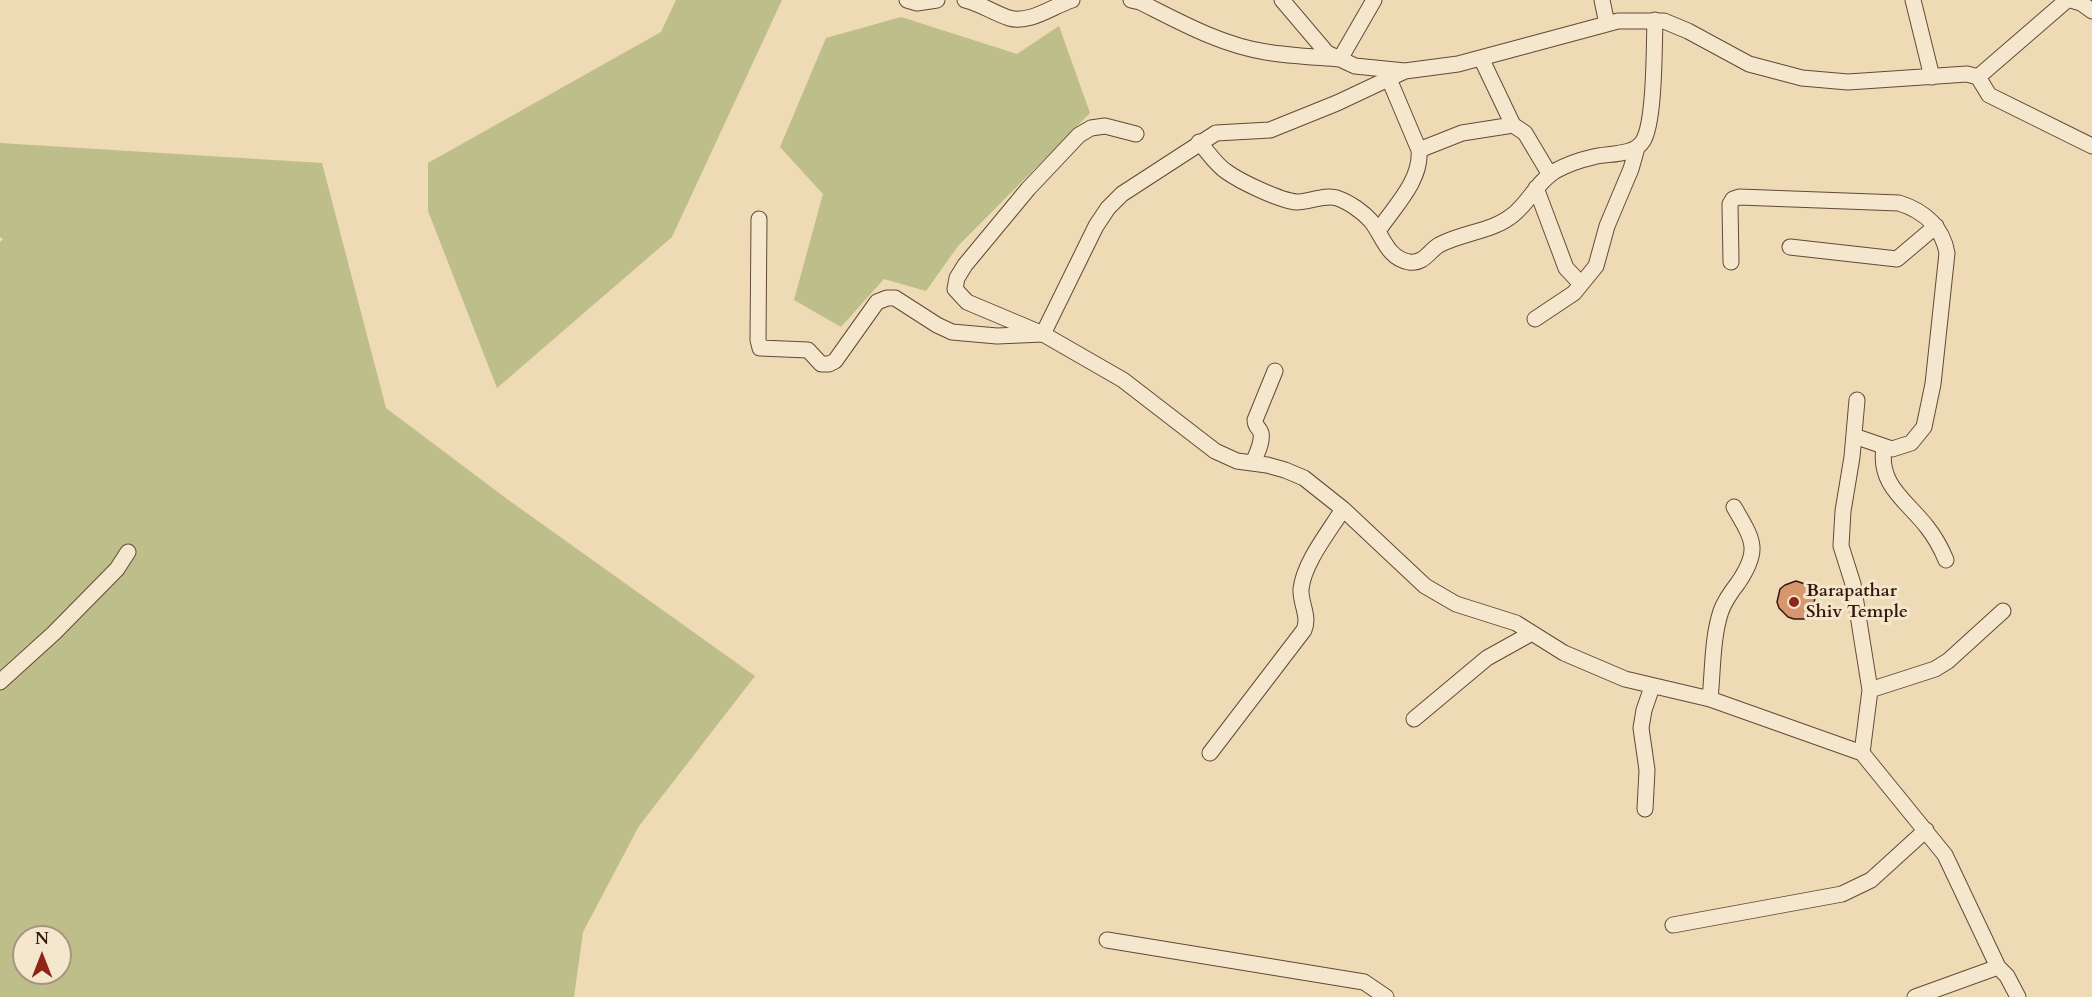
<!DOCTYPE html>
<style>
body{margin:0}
#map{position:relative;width:2092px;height:997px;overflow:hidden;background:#eedab4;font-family:Cardo,serif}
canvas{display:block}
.north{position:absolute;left:12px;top:925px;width:60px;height:60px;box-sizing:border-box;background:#f4e7ce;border:2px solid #a89581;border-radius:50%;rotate:0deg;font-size:16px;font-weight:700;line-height:24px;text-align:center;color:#36190d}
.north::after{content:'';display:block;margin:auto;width:21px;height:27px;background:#8f2418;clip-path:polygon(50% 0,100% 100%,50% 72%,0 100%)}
</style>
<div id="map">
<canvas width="2092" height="997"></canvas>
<div class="north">N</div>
</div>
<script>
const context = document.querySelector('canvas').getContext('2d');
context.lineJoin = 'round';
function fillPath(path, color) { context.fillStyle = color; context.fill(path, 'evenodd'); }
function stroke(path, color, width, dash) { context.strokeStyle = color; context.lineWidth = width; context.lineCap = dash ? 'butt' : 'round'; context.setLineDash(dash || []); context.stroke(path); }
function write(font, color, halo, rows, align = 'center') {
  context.font = font + ' Cardo,serif'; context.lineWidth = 6; context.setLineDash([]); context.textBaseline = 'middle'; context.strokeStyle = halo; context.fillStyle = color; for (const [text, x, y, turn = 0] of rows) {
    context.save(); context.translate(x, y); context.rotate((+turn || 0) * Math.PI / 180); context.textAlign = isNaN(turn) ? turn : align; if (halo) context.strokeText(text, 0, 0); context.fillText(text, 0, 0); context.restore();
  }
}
const green = new Path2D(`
 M676,0H782L672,237L497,388L428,211V163L661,32Z
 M901,17L1017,54L1059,26L1090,113L958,246L926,291L884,279L841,327L794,300L823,194L780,147L826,38Z
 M0,143L322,163L386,408L507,499L755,676L639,826L583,932L574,997H0V242L3,239L0,237ZM24,937H60V973H24Z`);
const building = new Path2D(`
 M1796,581L1808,585L1815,595L1814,607L1810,613L1812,619H1794L1788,617L1779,608L1777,602L1780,589L1785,585Z`);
const minor = new Path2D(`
 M907,0L917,3L937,0
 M965,0C981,4 994,13 1009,18C1030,24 1053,6 1072,0
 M1131,0L1140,2C1180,22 1221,45 1266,52C1290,56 1316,57 1340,59L1374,0
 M1282,0L1327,53L1355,66L1405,71L1458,64L1618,21H1664L1688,31L1749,64L1802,78L1848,82L1967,74L1978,77
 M1602,0L1607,24
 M1913,0L1932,77
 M2067,0L1978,77L1989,95L2092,146
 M2071,0L2081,3L2092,11
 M1481,58L1513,125
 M1136,134L1105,126L1091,128L1079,135L1028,189L965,265L957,278L955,289L967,302L1043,334L1123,380L1215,451L1237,461L1267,465L1285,470L1304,478L1343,509L1425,586L1456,604L1516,623L1564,653L1625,679L1710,699L1862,753L1945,855L1998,967L2007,976L2018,997
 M1199,142C1208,152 1216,165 1227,172C1241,182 1281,201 1297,202C1309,202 1326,194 1337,198C1349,202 1363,212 1371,221C1383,236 1387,258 1409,262C1424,264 1429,251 1439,245C1463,232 1493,232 1514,214C1530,201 1537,182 1555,171C1566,165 1580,160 1593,157C1608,153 1634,156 1643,141C1655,122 1654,46 1655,20
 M1419,150L1462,133L1513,125L1525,133L1550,175
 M1536,188L1566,268L1581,284
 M759,219L758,340L760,348L808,350L821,364H829L835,361L877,302L887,298H895L937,325L952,332L997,336L1043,334L1096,226L1108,208L1122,194L1216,133L1270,130L1337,103L1405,71
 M1378,231C1394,207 1422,180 1419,150L1389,79
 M1790,247L1897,259L1936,226
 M1731,262L1730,204L1733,199L1739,197L1899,203C1924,211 1942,226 1947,253L1933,384L1924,427L1911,443L1892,449L1854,436
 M1535,319L1574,293L1596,266L1607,226L1631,169L1637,148
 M1857,400L1852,457L1843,511L1841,546L1853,584L1870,690L1862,753
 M1884,448C1878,485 1907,501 1927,527C1935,537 1941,548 1946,560
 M1253,463C1256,455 1263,442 1261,433C1259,427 1255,427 1255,420L1275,371
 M0,682L54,633L117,569L128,552
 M1870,690L1935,669L1948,661L2003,611
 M1710,699C1713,670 1712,638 1721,611C1725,600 1731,592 1738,583C1761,549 1753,540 1734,507
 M1414,719L1487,658L1532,633
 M1210,753L1304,630C1310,616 1300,603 1301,589C1304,562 1329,532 1343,509
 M1645,809L1647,770L1641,728L1644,710L1652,687
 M1673,925L1842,894L1871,880L1926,830
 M1107,940L1364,982L1386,997
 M1915,997L1998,967`);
const markers = [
 [1794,602,6,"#8f2418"]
];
const poiNames = [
 ["Barapathar",1806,592],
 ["Shiv Temple",1806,613]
];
fillPath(green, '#bdbe8a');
fillPath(building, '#d79570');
stroke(building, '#36190d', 1.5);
stroke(minor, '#644937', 17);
stroke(minor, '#f4e7ce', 15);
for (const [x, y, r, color] of markers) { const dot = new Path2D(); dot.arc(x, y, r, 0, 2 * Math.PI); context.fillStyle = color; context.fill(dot); stroke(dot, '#f4e7ce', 2); }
write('bold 18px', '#36190d', '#f4e7ce', poiNames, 'left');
</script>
